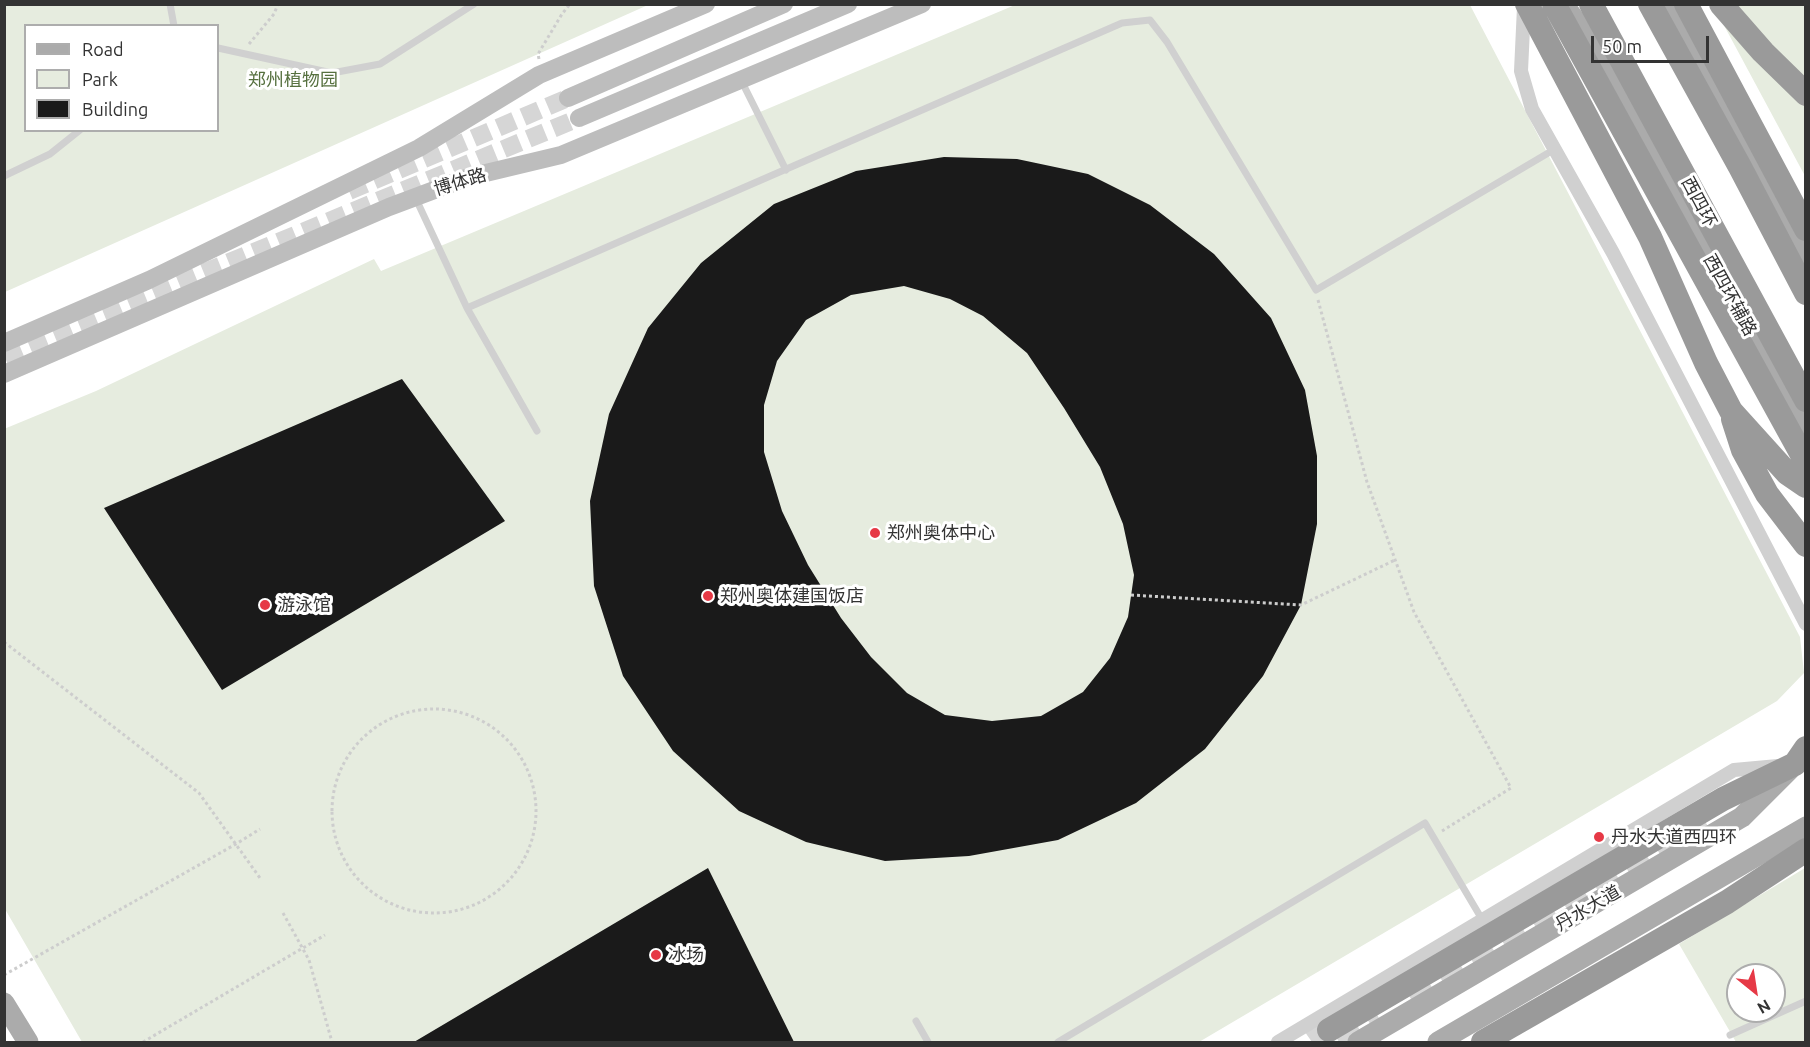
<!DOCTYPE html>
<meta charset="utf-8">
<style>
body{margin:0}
#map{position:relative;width:1810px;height:1047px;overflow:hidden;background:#fff;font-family:Ubuntu,sans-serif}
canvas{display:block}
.frame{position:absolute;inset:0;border:6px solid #333;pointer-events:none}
.legend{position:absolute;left:24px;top:24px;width:195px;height:108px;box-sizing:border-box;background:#fff;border:2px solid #adadad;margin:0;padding:8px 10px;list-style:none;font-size:18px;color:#333}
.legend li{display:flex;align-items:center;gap:12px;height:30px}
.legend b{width:30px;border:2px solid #adadad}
.north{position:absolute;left:1726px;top:963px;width:60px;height:60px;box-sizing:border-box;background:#fff;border:2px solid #adadad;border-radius:50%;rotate:150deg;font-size:16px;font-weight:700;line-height:24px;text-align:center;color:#333}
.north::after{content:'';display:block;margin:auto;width:21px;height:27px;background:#e63946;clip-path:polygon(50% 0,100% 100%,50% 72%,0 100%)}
.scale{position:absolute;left:1591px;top:36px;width:118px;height:27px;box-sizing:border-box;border:3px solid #333;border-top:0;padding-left:8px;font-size:18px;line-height:21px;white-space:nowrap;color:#333;-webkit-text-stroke:4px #fff;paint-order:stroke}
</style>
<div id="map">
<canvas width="1810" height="1047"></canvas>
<div class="frame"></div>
<ul class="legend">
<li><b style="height:8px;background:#ababab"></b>Road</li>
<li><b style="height:16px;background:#e6ecdf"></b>Park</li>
<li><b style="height:16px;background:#1a1a1a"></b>Building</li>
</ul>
<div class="north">N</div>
<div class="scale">50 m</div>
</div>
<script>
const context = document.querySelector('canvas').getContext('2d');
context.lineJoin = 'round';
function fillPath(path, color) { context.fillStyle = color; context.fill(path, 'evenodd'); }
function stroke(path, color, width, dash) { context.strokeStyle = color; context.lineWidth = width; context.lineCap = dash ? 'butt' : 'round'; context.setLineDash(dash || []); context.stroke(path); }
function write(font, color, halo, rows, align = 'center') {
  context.font = font + ' Ubuntu,"Noto Sans SC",sans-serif'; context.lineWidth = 6; context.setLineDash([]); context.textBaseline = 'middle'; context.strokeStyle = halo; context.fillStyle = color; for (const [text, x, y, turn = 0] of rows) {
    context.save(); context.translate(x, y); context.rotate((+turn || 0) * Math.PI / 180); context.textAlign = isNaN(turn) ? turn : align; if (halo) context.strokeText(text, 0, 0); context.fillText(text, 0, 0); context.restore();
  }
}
const green = new Path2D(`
 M4,5H648L5,292ZM26,26H218V130H26Z
 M1015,5H1470L1800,637L1804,673L1777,701L1199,1042H82L5,909L4,429L96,391L374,259L381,271Z
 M1713,5H1805V176Z
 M1805,868V1042H1736L1679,944ZM1738,975H1774V1011H1738Z`);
const building = new Path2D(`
 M944,157L1017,159L1088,174L1150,205L1214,254L1271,318L1305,390L1317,456V524L1301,605L1263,676L1205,749L1136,803L1058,840L969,856L885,861L806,842L739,811L673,751L623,676L594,586L590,501L609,414L648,328L701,263L774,204L856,171ZM904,286L950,299L983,316L1027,353L1064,408L1100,467L1123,524L1134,575L1128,617L1110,658L1083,692L1041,716L992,721L945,715L907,693L871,657L841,618L808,565L782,511L764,452V405L777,361L806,320L851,295Z
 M402,379L505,521L222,690L104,508Z
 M708,868L794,1042H414Z`);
const secondaryTunnel = new Path2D(`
 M349,191L568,98
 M4,355L579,118`);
const highwayTunnel = new Path2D(`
 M1411,999L1706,823
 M1312,1042L1329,1030
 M1339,1042L1379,1018`);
const path = new Path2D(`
 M249,44L274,14L278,4
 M539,59L538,54L562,14L570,4
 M1318,300L1367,482L1414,612L1511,788L1442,831
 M1131,595L1301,605L1395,560
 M4,642L199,793L260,878
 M332 811a102 102 0 1 1 204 0a102 102 0 1 1-204 0Z
 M283,913L309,960L332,1042
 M4,975L236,844L260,829
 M143,1042L325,935`);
const lane = new Path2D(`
 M170,4L174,26
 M218,48L332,73L380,64L474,4
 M741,80L786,170
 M4,176L50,154L80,130
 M416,199L467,308L1122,23L1150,20L1167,42L1316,290L1555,149
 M467,308L537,431
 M916,1021L928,1042
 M1730,1035L1806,1001
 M1058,1042L1425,823L1483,921`);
const street = new Path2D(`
 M1524,7L1521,71L1532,109L1613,253L1806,624
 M1278,1042L1734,770L1778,766`);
const secondary = new Path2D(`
 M568,98L784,4
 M579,118L848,4
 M4,343L149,280L419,148L539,75L706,4
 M4,374L389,207L469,177L561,155L922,4`);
const primary = new Path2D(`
 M1563,4L1587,36L1806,432
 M1666,4L1806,260
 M4,1003L28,1042
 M1358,1042L1742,817L1790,769
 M1438,1042L1806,827`);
const highway = new Path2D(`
 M1527,4L1650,237L1706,363L1731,411L1787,473L1806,486
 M1554,4L1806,462
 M1591,4L1806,400
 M1650,4L1740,167L1806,293
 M1686,4L1806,229
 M1721,4L1763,52L1806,94
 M1733,419L1743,450L1767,494L1806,545
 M1329,1030L1723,799L1795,764L1806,748
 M1483,1042L1727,902L1806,850`);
const markers = [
 [875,533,6,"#e63946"],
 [708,596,6,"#e63946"],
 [265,605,6,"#e63946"],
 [1599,837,6,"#e63946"],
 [656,955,6,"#e63946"]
];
const parkNames = [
 ["郑州植物园",293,80]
];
const streetNames = [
 ["博体路",460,182,-17],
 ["西四环",1699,202,62],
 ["西四环辅路",1730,295,61],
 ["丹水大道",1588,908,-30]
];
const poiNames = [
 ["郑州奥体中心",887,533],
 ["郑州奥体建国饭店",720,596],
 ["游泳馆",277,605],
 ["丹水大道西四环",1611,837],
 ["冰场",668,955]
];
fillPath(green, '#e6ecdf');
fillPath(building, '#1a1a1a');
stroke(secondaryTunnel, '#d6d6d6', 18, [18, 9]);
stroke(highwayTunnel, '#d6d6d6', 24, [24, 12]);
stroke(path, '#cdcdcd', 3, [3, 3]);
stroke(lane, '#d0d0d0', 7);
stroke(street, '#d0d0d0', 14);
stroke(secondary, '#bdbdbd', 18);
stroke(primary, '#ababab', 21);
stroke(highway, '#9a9a9a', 24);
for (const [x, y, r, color] of markers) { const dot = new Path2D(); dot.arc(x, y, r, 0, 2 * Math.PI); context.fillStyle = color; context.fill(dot); stroke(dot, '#fff', 2); }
write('18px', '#56703f', '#fff', parkNames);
write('18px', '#333', '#fff', streetNames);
write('18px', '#333', '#fff', poiNames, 'left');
</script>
